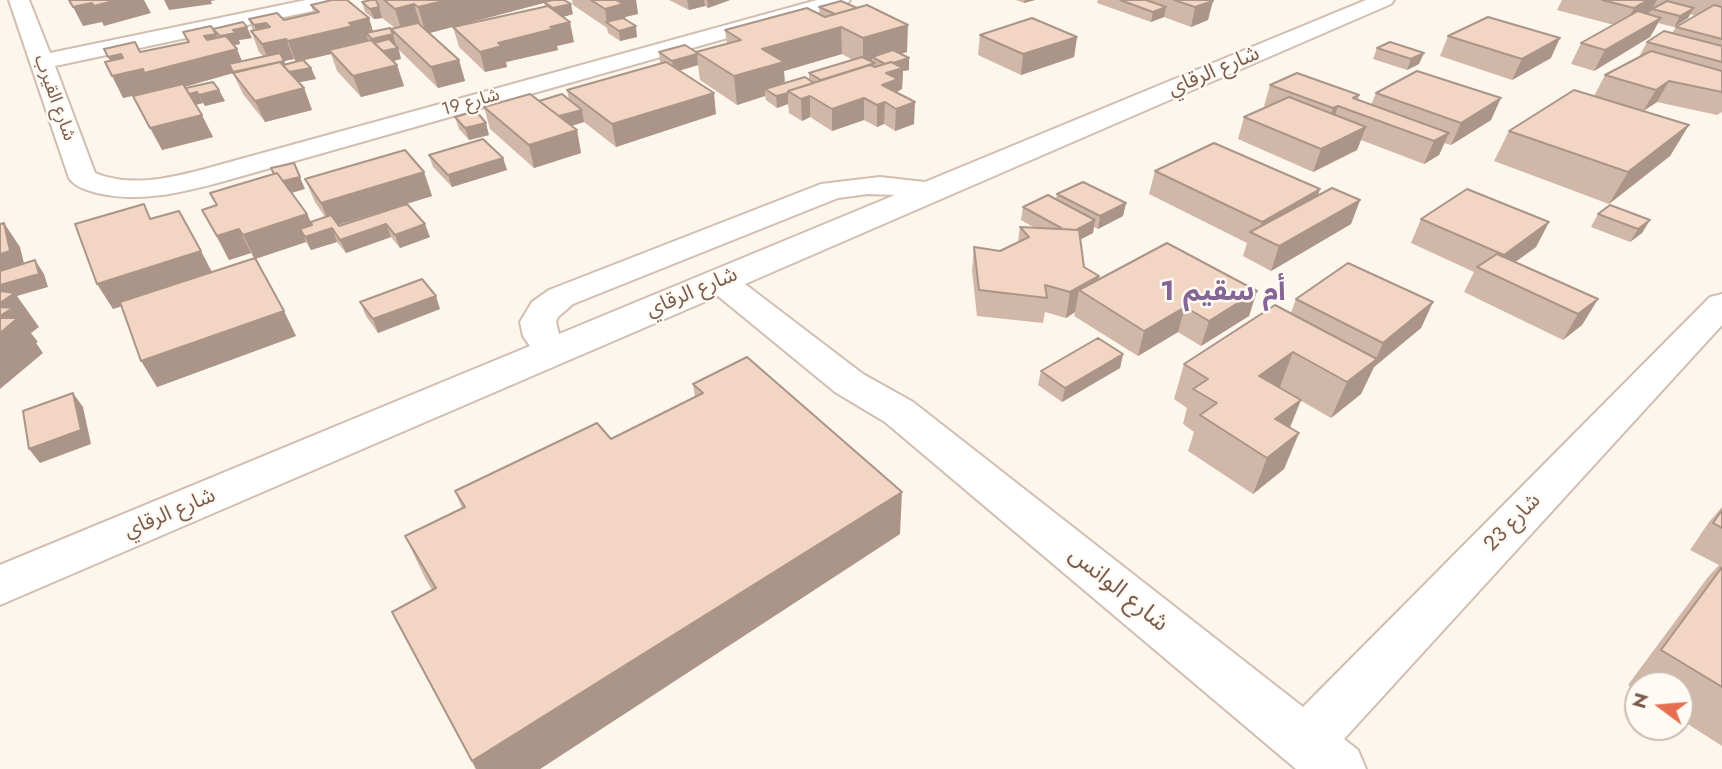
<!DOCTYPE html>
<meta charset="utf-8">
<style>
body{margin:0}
#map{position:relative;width:1722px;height:769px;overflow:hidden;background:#fdf6ec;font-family:Jost,sans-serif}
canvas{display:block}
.north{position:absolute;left:1624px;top:671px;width:70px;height:70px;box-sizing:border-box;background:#fffaf3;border:2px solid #cabbb1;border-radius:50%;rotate:286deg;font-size:19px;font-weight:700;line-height:28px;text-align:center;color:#7a5c4d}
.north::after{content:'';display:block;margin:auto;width:24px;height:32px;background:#e76f51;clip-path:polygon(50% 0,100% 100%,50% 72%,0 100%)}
</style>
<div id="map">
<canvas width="1722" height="769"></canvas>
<div class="north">N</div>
</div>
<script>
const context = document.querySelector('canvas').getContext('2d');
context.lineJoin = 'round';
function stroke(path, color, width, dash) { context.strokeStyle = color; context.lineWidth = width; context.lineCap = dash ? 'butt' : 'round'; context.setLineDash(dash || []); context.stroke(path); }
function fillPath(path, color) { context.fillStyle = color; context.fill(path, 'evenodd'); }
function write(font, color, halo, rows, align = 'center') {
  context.font = font + ' Jost,"Noto Sans Arabic",sans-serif'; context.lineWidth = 5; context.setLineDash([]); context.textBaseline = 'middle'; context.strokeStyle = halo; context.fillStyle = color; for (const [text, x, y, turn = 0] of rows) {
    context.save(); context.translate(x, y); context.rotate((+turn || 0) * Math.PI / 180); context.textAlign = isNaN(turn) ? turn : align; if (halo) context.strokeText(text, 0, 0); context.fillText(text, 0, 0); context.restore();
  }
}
const street = new Path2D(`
 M9,0H29L50,53L306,0H346L343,4L336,6L55,66L95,173C130,187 166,179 201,170L817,0H850L847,4L221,182C179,193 140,203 97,193C86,190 75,187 69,178Z
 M1366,0H1394L1391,4L745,284L863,374L913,402L1303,707L1710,297L1722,294V325L1344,739L1358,750L1366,769H1296L885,422L835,392L718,296L0,605V565L530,346L523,336L520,322L532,302L549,290L821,184L880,177L925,182ZM868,194L895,195L559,334L556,322L558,317L573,304L838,198Z`);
const wall = new Path2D(`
 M371,0H564L573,14L563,17L574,42L557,46L558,50L506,62L507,67L485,72L459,47L453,27L545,7L544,3L429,33L459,60L465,81L438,88L399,50L401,59L393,61L397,65L404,86L361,97L337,71L331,54L304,60L311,68L316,79L299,82L304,88L312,110L265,122L243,94L233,73L185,87L186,88L225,101L205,106L203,103L196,105L213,137L162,150L153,91L123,98L140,52L187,42L183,32L213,29L252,38L239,40L240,44L234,45L242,61L264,57L259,52L251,31H253L249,19L284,20L314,14L311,5L369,18L373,32L395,28L382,18L374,19L365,12L362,2ZM294,59L296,62L285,64L284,61Z
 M572,0H636L638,14L625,17L637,37L620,41L608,33L607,28L573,5Z
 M669,0H730L708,8L705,6L689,10Z
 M1016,0H1035L1024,3Z
 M1098,0H1211L1208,20L1191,27L1164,17L1151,22L1097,3Z
 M1562,0H1722V112L1717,115L1657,102L1644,111L1689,125L1670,156L1609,204L1494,161L1509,131L1594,96L1605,75L1639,57L1647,42L1672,33L1676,27L1695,16L1690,14L1688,18L1674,27L1658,23L1650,37L1594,71L1571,64L1581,43L1614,25L1557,10Z
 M819,7L857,8L907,52L900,54L909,58V70L903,71L902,89L898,91L897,93L914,124L895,131L884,124L877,127L864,120L832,131L810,117L802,121L789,113L788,104L777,108L766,100L765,96L737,105L700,80L698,65L679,71L716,114L616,147L584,122L571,126L577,130L581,153L534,168L490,129L484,107L539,101L569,100L567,90L660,63L659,52H696L727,44L725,30L820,15ZM842,54L853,60L809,73V80L785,83L784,71Z
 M980,35L1077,37L1074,57L1021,75L978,55Z
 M1448,36L1551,58L1512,80L1440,56Z
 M1390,42L1419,64L1407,70L1373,59L1377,48Z
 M1270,85L1359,95L1358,100L1371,105L1376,93L1491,120L1451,145L1444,143L1439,155L1424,164L1361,140L1357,150L1313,172L1238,139L1244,117L1266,107L1264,106Z
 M455,117L489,135L469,140L459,129Z
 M429,155L503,158L507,170L452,187L433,167Z
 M1155,171L1318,195L1360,200L1351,224L1271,271L1243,256L1247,243L1149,194Z
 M424,172L432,196L339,225V226L407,204L430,237L400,248L391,237L346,253L337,242L311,250L306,242L255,259L296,336L157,387L122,306L113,309L152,219L212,272L254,259L251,253L229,260L202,210L305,189L292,193L307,214L311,222L325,217L315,202L305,179Z
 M1057,194L1126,203L1123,216L1098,229L1094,227L1093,233L1080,239L1084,267L1099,276L1098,280L1257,291L1249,316L1201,346L1178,332L1138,356L1074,316L1075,312L1066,318L1045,312L1043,323L977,316L972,271L974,247L1000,251L1018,242L1020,227L1035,228L1021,220L1023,207L1056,199Z
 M1598,214L1650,220L1642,233L1630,242L1591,227Z
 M1421,219L1549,222L1536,247L1515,262L1598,299L1582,325L1563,340L1464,292L1474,272L1411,243Z
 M1296,299L1433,302L1421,328L1374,367L1361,394L1331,418L1279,388L1301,400L1290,428L1299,433L1284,469L1253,494L1188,451L1194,432L1183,424L1187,408L1174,399L1184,364L1291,313Z
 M360,302L440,309L378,333L366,316Z
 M1123,354L1120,368L1062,402L1038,385L1041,371Z
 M693,384L900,534L540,769H476L392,612L432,590L425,578L405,536L462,508L455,491L611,439L695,397Z
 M1722,507V746L1680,719V685H1638V692L1628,685L1708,577L1719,565L1690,550L1709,522Z`);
const shadedWall = new Path2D(`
 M75,0H144L151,13L104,26L102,22L83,26L73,7Z
 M164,0H216L211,1L212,4L169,10Z
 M446,0H555L426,34L418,7Z
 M616,0H636L638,14L625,17L626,24L607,23L605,9Z
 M687,0H704L705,6L689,10Z
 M707,0H730L708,8Z
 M1025,0H1035L1024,3Z
 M1648,0H1657L1651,11L1623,28L1634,8Z
 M1213,1L1208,20L1191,27L1195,7Z
 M414,4L422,30L403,35L395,9Z
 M571,4L573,14L556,19L553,8Z
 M379,7L382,18L374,19L370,9Z
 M1166,7L1164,17L1151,22L1153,12Z
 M1694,8L1688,18L1674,27L1680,16Z
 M369,18L375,38L366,33L368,40L358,42L360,47L329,50L331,54L296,62L288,41L349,23Z
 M1661,18L1650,37L1594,71L1605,50Z
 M570,22L574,42L557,46L558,50L506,62L507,67L485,72L480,52L498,43L550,27Z
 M266,23L273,41L286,39L294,59L284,61L288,72L311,68L316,79L260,90L233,73L238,83L229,64L233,73L155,95L153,91L123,98L112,76L118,75L108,57L121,54L130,72L204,36L216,34L225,52L237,49L245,69L270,64L254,25Z
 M908,25L907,52L879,60L872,57V63L863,65V38Z
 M636,26L637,37L620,41L619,31Z
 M247,27L252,38L239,40L240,44L224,47L220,36L233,30Z
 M841,27L842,54L784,71L785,90L765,89V96L737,105L734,76L762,49Z
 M393,34L396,45L375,49L372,39Z
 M1077,37L1074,57L1021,75L1023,54Z
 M1560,38L1551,58L1512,80L1522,59Z
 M398,48L401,59L385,63L382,52Z
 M1424,53L1419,64L1407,70L1411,59Z
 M697,54L698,65L674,72L672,61Z
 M909,58V70L903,71L902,89L898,91L897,101L885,102L884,124L877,127V105L888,65Z
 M459,60L465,81L438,88L431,67Z
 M397,65L404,86L361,97L353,76Z
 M1669,81L1657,102L1643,111L1656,90Z
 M304,88L312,110L265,122L255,101Z
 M219,90L225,101L205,106L199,95Z
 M197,92L203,103L158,114L152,103Z
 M714,93L716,114L616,147L612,124Z
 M788,93V104L777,108L776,96Z
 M810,96V117L802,121L801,99Z
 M864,98V120L832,131V109Z
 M1501,98L1491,120L1451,145L1461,123Z
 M915,102L914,124L895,131L896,109Z
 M1338,106L1331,128L1325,131L1333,108Z
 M582,110L584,122L561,129L559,117Z
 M202,115L213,137L162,150L150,128Z
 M486,123L489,135L469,140L465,128Z
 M1689,125L1670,156L1609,204L1628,172Z
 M1366,127L1357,150L1313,172L1321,149Z
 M577,130L581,153L534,168L529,145Z
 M1449,133L1439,155L1424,164L1434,141Z
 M503,158L507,170L452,187L448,175Z
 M294,163L305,189L283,195L277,183Z
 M424,172L432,196L331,227L321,203Z
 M1320,189L1312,213L1258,235L1262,222Z
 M1360,200L1351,224L1271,271L1279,246Z
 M1126,203L1123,216L1098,229L1100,216Z
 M307,214L316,234L332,228L337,242L311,250L305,237L300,229L306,242L255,259L243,235Z
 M1095,220L1093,233L1068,246L1070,233Z
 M1650,220L1642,233L1630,242L1638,229Z
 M1549,222L1536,247L1496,276L1494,275L1504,255Z
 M4,223L20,247L27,276L0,284V254Z
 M386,224L391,237L346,253L340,240Z
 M425,224L430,237L400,248L395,235Z
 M239,229L251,253L229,260L217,236Z
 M201,251L214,276L113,309L97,284Z
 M35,260L44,274L48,287L17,296L39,327L31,333L38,342L36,343L43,353L0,389V285Z
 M1099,276L1094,300L1079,290L1075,312L1066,318L1070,292Z
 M1257,291L1249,316L1201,346L1209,321Z
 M436,296L440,309L378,333L373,319Z
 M1598,299L1582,325L1563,340L1578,314Z
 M1433,302L1421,328L1374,367L1361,394L1331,418L1347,382L1375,361L1383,343Z
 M1185,307L1178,332L1138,356L1144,331Z
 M284,311L296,336L157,387L141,361Z
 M1293,352L1280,387L1246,411L1259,376Z
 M1123,354L1120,368L1062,402L1065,388Z
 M73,393L83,407L91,444L40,463L29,449Z
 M1301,400L1286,436L1275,419Z
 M1299,433L1284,469L1253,494L1267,458Z
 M902,492L900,534L540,769H476L472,761Z`);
const building = new Path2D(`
 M69,0H117L94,6L92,3L73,7Z
 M332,0H347L369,18L349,23L353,26L288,41L286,39L262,44L251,31L270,27L266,23L254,25L249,19L277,13L284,20L319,12L311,5Z
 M371,0H376L379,7L370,9L362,2Z
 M384,0H448L418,7L414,4L395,9Z
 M553,0H564L571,4L553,8L544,2Z
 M591,0H616L623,4L605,9Z
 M1120,0H1146L1166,7L1153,12Z
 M1174,0H1211L1213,1L1195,7Z
 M1602,0H1648L1634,8Z
 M841,1L857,8L835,14L819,7Z
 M1667,1L1694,8L1680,16L1652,9Z
 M867,5L908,25L863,38L841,27L762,49L784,62L734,76L696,52L741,40L725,30L807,8L825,17Z
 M1714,5L1722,7V39L1676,27Z
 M548,6L570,22L550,27L553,29L498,43L502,46L480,52L453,27Z
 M1638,11L1661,18L1605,50L1581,43Z
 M1488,17L1560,38L1522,59L1448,36Z
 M623,18L636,26L619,31L606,22Z
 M1032,18L1077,37L1023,54L980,35Z
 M243,22L247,27L233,30L236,33L220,36L213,29Z
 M418,23L459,60L431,67L391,29Z
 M211,26L216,34L204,36L207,40L226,36L237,49L144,73L143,69L112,76L105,62L123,58L121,54L108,57L104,49L135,42L140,52L189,42L183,32Z
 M390,28L393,34L372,39L366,33Z
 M1664,31L1722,46V62L1647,42Z
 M389,39L398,48L383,51L374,43Z
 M371,40L397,65L353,76L329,50Z
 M1390,42L1424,53L1411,59L1377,48Z
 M685,45L696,52L697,54L672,61L659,52Z
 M893,50L909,58L893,63L891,62L885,64L872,57Z
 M1651,51L1722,71V92L1669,81L1656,90L1605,75Z
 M280,53L284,61L233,72L229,64Z
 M862,57L875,63L821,80L809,73Z
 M303,60L311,68L289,72L283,65Z
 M280,62L304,88L255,101L233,73Z
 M666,62L714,93L612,124L567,90Z
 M891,62L903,68L886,73L898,79L882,85L915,102L896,109L885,102L877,105L864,98L832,109L810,96L801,99L788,91L870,65L875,67Z
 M1417,71L1501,98L1461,123L1376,93Z
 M1297,73L1359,95L1353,98L1449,133L1434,141L1338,106L1333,108L1270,85Z
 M805,77L814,83L788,91V93L776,96L765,89Z
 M213,82L219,90L199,95L197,92L189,94L186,88Z
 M183,84L202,115L150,128L133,96Z
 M1574,90L1689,125L1628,172L1509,131Z
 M530,94L577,130L529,145L484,107Z
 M562,94L582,110L559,116L539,101Z
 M1289,97L1366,127L1321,149L1244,117Z
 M476,111L486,123L465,128L455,117Z
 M483,139L503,158L448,175L429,155Z
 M1214,143L1320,189L1262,222L1155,171Z
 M405,150L424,172L321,203L305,179Z
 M294,163L300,177L283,181L277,173L274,174L271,168Z
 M277,173L307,214L243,235L239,229L217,236L202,210L217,205L210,193Z
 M1083,182L1126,203L1100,216L1057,194Z
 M1332,188L1360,200L1279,246L1250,232Z
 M1467,189L1549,222L1504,255L1421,219Z
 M1048,195L1095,220L1076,230L1063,229L1023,207Z
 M144,204L150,219L179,211L201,251L97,284L75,224Z
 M407,204L425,224L395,235L386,224L340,240L332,228L305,237L300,229L312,225L311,222L331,215L339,226Z
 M1610,205L1650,220L1638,229L1598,214Z
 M4,223L10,251L0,254V224Z
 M1020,227L1079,230L1084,267L1099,276L1070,292L1045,285L1047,298L979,290L974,247L1000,251L1029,237Z
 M1167,243L1257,291L1209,321L1185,307L1144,331L1079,290Z
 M1497,254L1598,299L1578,314L1477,267Z
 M255,258L284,311L141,361L120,302Z
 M35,260L39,274L0,285V271Z
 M1348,263L1433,302L1383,343L1296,299Z
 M422,279L436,296L373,319L360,302Z
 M0,291L15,293L0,303Z
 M1275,305L1377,359L1347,382L1293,352L1259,376L1301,400L1275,419L1299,433L1267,458L1200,415L1217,403L1193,389L1208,379L1184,364Z
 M0,307L13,308L0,316Z
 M0,318H18L0,333Z
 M1098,338L1123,354L1065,388L1041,371Z
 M747,357L902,492L472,761L392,612L436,588L405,536L465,507L455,491L597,423L611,439L703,393L693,384Z
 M73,393L81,430L29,449L23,411Z
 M1722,510V528L1713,523Z
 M1722,567V687L1661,650Z`);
const farStreetnames = [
 ["شارع القيرب",54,98,70],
 ["شارع 19",471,103,-16]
];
const streetNames = [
 ["شارع الرقاي",1214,72,-23],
 ["شارع الرقاي",692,293,-23],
 ["شارع الرقاي",170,514,-23],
 ["شارع 23",1513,523,-46]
];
const nearStreetnames = [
 ["شارع الوانس",1118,590,39]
];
const districtNames = [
 ["أم سقيم 1",1223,293]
];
stroke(street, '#d1beb0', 4);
fillPath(street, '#fff');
fillPath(wall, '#d1b7a8');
fillPath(shadedWall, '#aa9588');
fillPath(building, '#f3d5c3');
stroke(building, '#aa9588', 2);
write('18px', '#7a5c4d', '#fffaf3', farStreetnames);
write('21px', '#7a5c4d', '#fffaf3', streetNames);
write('24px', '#7a5c4d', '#fffaf3', nearStreetnames);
write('bold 28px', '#846695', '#fffaf3', districtNames);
</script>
